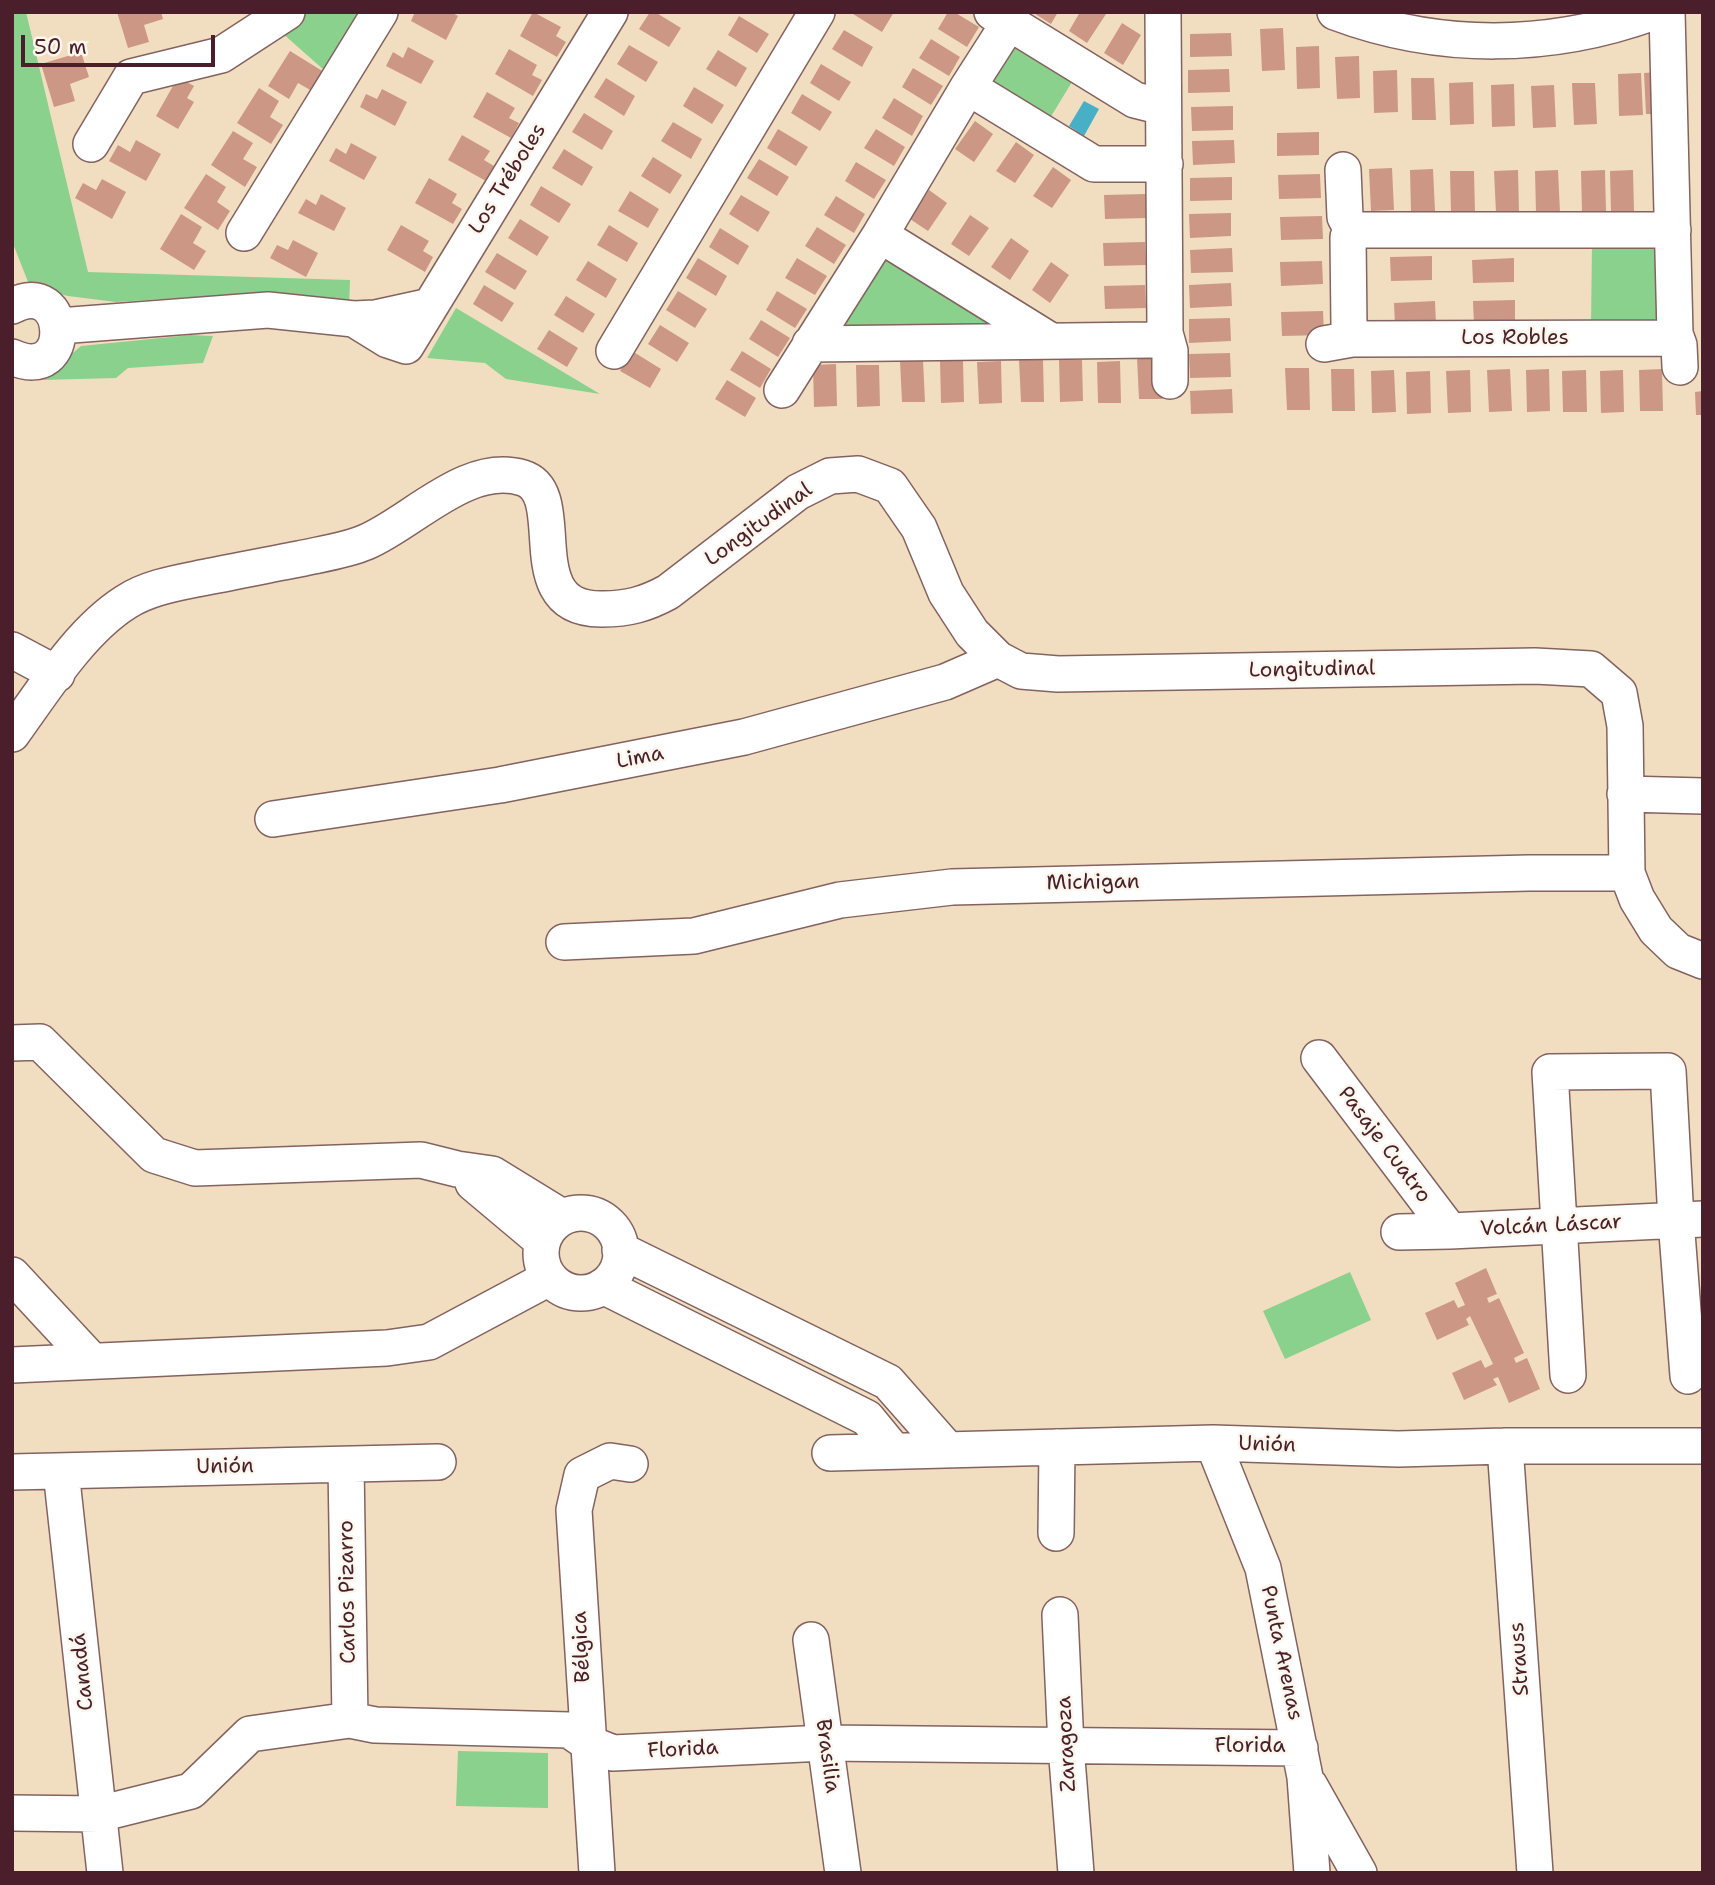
<!DOCTYPE html>
<meta charset="utf-8">
<style>
body{margin:0}
#map{position:relative;width:1715px;height:1885px;overflow:hidden;background:#f1dec0;font-family:"Shantell Sans",sans-serif}
canvas{display:block}
.frame{position:absolute;inset:0;border:14px solid #4a1f2b;pointer-events:none}
.scale{position:absolute;left:21px;top:35px;width:194px;height:32px;box-sizing:border-box;border:4px solid #4a1f2b;border-top:0;padding-left:9px;font-size:21px;line-height:24px;white-space:nowrap;color:#4a1f2b;-webkit-text-stroke:5px #fbf7ec;paint-order:stroke}
</style>
<div id="map">
<canvas width="1715" height="1885"></canvas>
<div class="frame"></div>
<div class="scale">50 m</div>
</div>
<script>
const context = document.querySelector('canvas').getContext('2d');
context.lineJoin = 'round';
function fillPath(path, color) { context.fillStyle = color; context.fill(path, 'evenodd'); }
function stroke(path, color, width, dash) { context.strokeStyle = color; context.lineWidth = width; context.lineCap = dash ? 'butt' : 'round'; context.setLineDash(dash || []); context.stroke(path); }
function write(font, color, halo, rows, align = 'center') {
  context.font = font + ' "Shantell Sans",sans-serif'; context.lineWidth = 5; context.setLineDash([]); context.textBaseline = 'middle'; context.strokeStyle = halo; context.fillStyle = color; for (const [text, x, y, turn = 0] of rows) {
    context.save(); context.translate(x, y); context.rotate((+turn || 0) * Math.PI / 180); context.textAlign = isNaN(turn) ? turn : align; if (halo) context.strokeText(text, 0, 0); context.fillText(text, 0, 0); context.restore();
  }
}
const green = new Path2D(`
 M12,12H26L88,272L350,280L349,307L210,296L116,302L68,296L30,287L12,241Z
 M309,12H373L333,78L281,32Z
 M1016,43L1075,77L1047,123L989,89L1008,45Z
 M1592,244H1648L1657,249V318L1648,326L1591,325Z
 M883,254L998,324L993,331L840,332Z
 M456,308L600,394L506,379L485,363L427,358Z
 M191,335L213,336L203,363L128,368L116,378L41,380L81,346Z
 M1350,1272L1371,1320L1285,1359L1263,1311Z
 M458,1751L548,1753V1808L456,1806Z`);
const water = new Path2D(`
 M1084,101L1099,109L1084,136L1069,126Z`);
const building = new Path2D(`
 M117,12H161L163,19L144,25L149,42L128,48Z
 M415,12H451L458,16L446,40L411,21Z
 M533,12L561,27L556,36L566,42L557,57L520,36Z
 M650,12H655L681,28L669,47L639,29Z
 M854,12H894L882,32L853,14Z
 M948,12H954L979,27L967,47L938,29Z
 M1032,12H1058L1051,24Z
 M1080,12L1106,14L1087,43L1069,31Z
 M739,16L769,34L757,53L728,35Z
 M1122,23L1141,35L1123,65L1104,53Z
 M1283,28L1285,70L1262,71L1260,29Z
 M844,30L873,47L862,67L832,49Z
 M1231,33L1232,56L1190,57V34Z
 M931,39L960,57L949,76L919,58Z
 M629,45L658,62L646,82L617,64Z
 M1319,46L1320,88L1297,89L1296,47Z
 M408,47L434,61L421,84L386,66L393,52L403,58Z
 M509,49L537,65L532,75L542,80L533,96L495,74Z
 M718,50L747,68L736,87L706,69Z
 M290,51L324,72L312,91L298,83L289,99L268,86Z
 M81,52L89,77L70,84L75,101L54,107L41,64Z
 M1359,56L1360,98L1337,99L1335,57Z
 M821,64L851,82L839,101L810,83Z
 M913,68L943,86L931,105L902,87Z
 M1229,69L1230,92L1188,93V70Z
 M1397,70L1398,112L1374,113L1373,71Z
 M1657,72L1655,114H1646L1644,73Z
 M1641,73L1643,115L1619,116L1618,74Z
 M178,77L194,86L187,98L194,102L178,129L156,116Z
 M606,78L635,96L624,116L594,97Z
 M1411,78H1434L1436,120H1412Z
 M1473,82L1474,124L1450,125L1449,83Z
 M1572,83H1595L1597,124L1574,125Z
 M1514,84L1515,126L1492,127L1491,85Z
 M1554,85L1556,127L1533,128L1531,86Z
 M694,87L724,105L712,124L683,106Z
 M259,88L279,101L270,117L283,125L271,144L237,123Z
 M382,89L407,102L395,126L360,107L366,94L377,99Z
 M487,92L515,108L509,118L519,123L511,138L473,117Z
 M802,94L832,112L820,131L791,113Z
 M894,98L923,116L912,136L882,118Z
 M1233,106V130L1192,131L1191,107Z
 M584,113L613,131L602,150L572,132Z
 M975,121L993,134L974,162L955,149Z
 M673,122L702,139L691,159L661,141Z
 M778,129L808,147L796,166L767,148Z
 M876,129L905,147L894,166L864,148Z
 M233,131L253,143L243,159L257,167L245,187L211,165Z
 M1319,132V155L1277,156V133Z
 M462,135L490,151L484,160L494,166L486,181L448,160Z
 M136,140L161,154L146,181L109,161L118,145L130,152Z
 M1234,140L1235,163L1193,165L1192,141Z
 M1016,142L1034,155L1015,183L996,171Z
 M351,143L377,157L364,180L329,161L336,148L346,154Z
 M564,149L593,167L582,186L552,168Z
 M653,157L682,175L670,194L641,176Z
 M759,159L789,177L777,196L747,178Z
 M856,162L886,180L874,199L845,181Z
 M1053,167L1071,180L1052,208L1033,196Z
 M1392,168L1394,210L1371,211L1369,169Z
 M1433,169L1435,211L1411,212L1410,170Z
 M1518,170L1519,212L1496,213L1494,171Z
 M1558,170L1560,212L1536,213L1535,171Z
 M1605,170L1606,212L1582,213L1581,171Z
 M1633,170L1634,212L1611,213L1610,171Z
 M1450,171H1474L1475,213H1451Z
 M206,174L226,187L217,202L230,211L218,230L184,208Z
 M1320,174L1321,198L1279,199L1278,175Z
 M1232,177V200L1190,201V178Z
 M429,178L457,194L452,203L462,209L453,224L415,203Z
 M102,179L126,192L112,219L75,198L83,183L96,190Z
 M541,186L571,204L559,223L530,205Z
 M929,190L947,203L928,231L910,219Z
 M630,191L659,209L648,228L618,211Z
 M321,194L346,208L334,231L298,213L306,199L316,205Z
 M1146,194L1147,218L1105,219L1104,195Z
 M741,195L770,212L758,232L729,214Z
 M836,196L865,214L854,233L824,215Z
 M1231,213V236L1190,238L1189,214Z
 M181,214L202,227L193,243L206,251L194,270L160,249Z
 M970,215L989,228L969,256L951,244Z
 M1322,216L1323,239L1281,240L1280,217Z
 M520,219L549,237L537,256L508,238Z
 M401,225L429,241L423,251L433,257L425,272L387,250Z
 M609,225L638,243L627,262L597,245Z
 M817,227L846,245L834,264L805,246Z
 M720,228L749,246L738,265L709,247Z
 M1011,238L1029,251L1010,280L991,267Z
 M293,240L318,253L306,277L270,258L277,245L288,250Z
 M1145,242L1146,265L1104,266L1103,243Z
 M1232,248L1233,272L1191,273L1190,250Z
 M497,253L527,271L515,290L485,272Z
 M1432,256V280L1391,281L1390,257Z
 M698,258L727,276L716,296L686,278Z
 M797,258L827,276L815,295L785,278Z
 M1514,258V282L1473,283L1472,260Z
 M588,261L617,279L606,298L576,280Z
 M1322,261L1323,284L1281,286L1280,262Z
 M1051,262L1069,275L1050,303L1032,290Z
 M1231,283L1232,306L1190,308L1189,285Z
 M484,285L514,303L502,322L473,304Z
 M1145,285L1146,308L1105,309L1104,286Z
 M678,291L707,309L695,328L666,310Z
 M777,291L807,309L795,328L766,310Z
 M566,296L595,314L583,333L554,315Z
 M1515,300V323L1474,325L1473,301Z
 M1435,301L1436,325L1395,326L1394,303Z
 M1323,311L1324,335L1282,336L1281,312Z
 M1230,318L1231,341L1189,343V319Z
 M761,320L790,338L778,357L749,339Z
 M660,325L689,343L677,362L648,344Z
 M549,330L578,348L567,367L537,349Z
 M632,351L661,369L650,388L620,371Z
 M742,351L771,369L760,388L730,370Z
 M1230,353L1231,377L1190,378L1189,354Z
 M1161,357L1162,399H1139L1137,358Z
 M923,360L925,402H902L900,361Z
 M1019,360H1043L1044,402H1021Z
 M1059,360H1082L1083,401L1060,402Z
 M940,361H963L964,402L941,403Z
 M1001,361L1002,403L979,404L977,362Z
 M1120,361L1121,403H1098L1097,362Z
 M836,364L837,406L814,407L813,365Z
 M856,365H879L880,406L857,407Z
 M1285,368H1309L1310,410H1287Z
 M1331,369H1354L1355,411H1332Z
 M1510,369L1512,411L1489,412L1487,370Z
 M1549,369L1550,411L1527,412L1526,370Z
 M1662,369L1663,411H1640L1639,370Z
 M1394,370L1396,412L1372,413L1371,371Z
 M1470,370L1471,412L1448,413L1446,371Z
 M1586,370L1587,412H1563L1562,371Z
 M1623,370L1624,412L1601,413L1600,371Z
 M1430,371L1431,413L1407,414L1406,372Z
 M727,380L756,398L745,417L715,399Z
 M1232,389L1233,413L1191,414L1190,391Z
 M1703,391V415H1696L1695,392Z
 M1486,1268L1497,1294L1487,1298L1489,1303L1499,1298L1524,1353L1514,1358L1516,1363L1527,1358L1540,1389L1509,1403L1498,1377L1493,1379L1497,1385L1464,1400L1452,1373L1481,1360L1485,1368L1493,1364L1470,1316L1466,1319L1469,1325L1437,1340L1425,1313L1454,1300L1458,1308L1465,1305L1455,1283Z`);
const minor = new Path2D(`
 M992,12L1135,100L1163,107
 M1335,12C1439,51 1550,50 1654,12
 M1667,12L1675,334L1679,345L1680,367
 M968,87L1094,164H1165
 M91,144L131,77L221,55L287,12
 M1343,170L1345,217L1352,230
 M1352,230H1673
 M1352,230L1348,237L1349,327L1352,339
 M244,233L380,12
 M880,235L1051,341
 M12,306C70,275 76,386 12,357
 M354,319L388,340L406,346L610,12
 M59,326L268,310L354,319L375,318L430,306
 M1165,333L1170,351V381
 M810,344L1152,340L1165,333L1163,12
 M1324,344L1352,339L1669,338L1675,334
 M614,351L817,12
 M782,390L880,235L968,87L1009,23
 M12,650L57,674
 M12,734C44,690 80,631 126,602C147,588 176,583 201,578C234,572 266,565 299,559C321,554 345,551 366,542C413,522 467,461 523,478C573,494 514,611 603,609C628,609 646,604 668,592L798,492L830,476L858,474L890,486L919,528L946,593L972,633L998,659L1021,671L1058,674L1535,666L1591,669L1619,693L1625,726L1627,873L1637,899L1656,930L1678,951L1703,961
 M1625,794L1703,796
 M273,819L500,785L744,737L945,682L998,659
 M564,942L694,936L840,900L952,887L1529,873H1627
 M12,1043L40,1042L154,1155L195,1168L421,1160L457,1169L492,1174L562,1217
 M1319,1058L1450,1231
 M473,1183L542,1241
 M541 1253a40 40 0 1 1 80 0a40 40 0 1 1-80 0Z
 M1399,1232L1450,1231L1703,1219
 M620,1250L888,1382L948,1450
 M12,1275L91,1360
 M603,1286L867,1418L894,1451
 M12,1365L387,1348L429,1342L549,1278
 M1568,1375L1550,1072L1668,1071L1676,1220L1688,1376
 M1213,1443L1263,1568L1305,1777L1312,1873
 M1505,1446L1535,1873
 M830,1453L1213,1443L1398,1449L1505,1446H1703
 M346,1465L350,1720
 M61,1471L105,1873
 M12,1472L438,1462
 M1056,1533L1057,1447
 M1060,1615L1066,1746L1076,1873
 M811,1640L843,1873
 M1310,1786L1359,1873
 M12,1813L99,1814L191,1791L250,1734L350,1720L375,1725L569,1730L588,1743L613,1753L825,1743L1300,1748
 M597,1873L574,1510L582,1475L610,1461L630,1464`);
const streetNames = [
 ["Los Tréboles",508,179,-58],
 ["Los Robles",1515,339],
 ["Longitudinal",759,525,-36],
 ["Longitudinal",1312,670,-1],
 ["Lima",640,758,-11],
 ["Michigan",1093,883,-1],
 ["Pasaje Cuatro",1384,1145,53],
 ["Volcán Láscar",1551,1226,-3],
 ["Unión",1267,1445,2],
 ["Unión",225,1467,-1],
 ["Carlos Pizarro",348,1592,-91],
 ["Bélgica",582,1647,-93],
 ["Punta Arenas",1281,1653,78],
 ["Strauss",1520,1659,-94],
 ["Canadá",83,1672,-96],
 ["Zaragoza",1067,1744,-93],
 ["Florida",1250,1747],
 ["Florida",683,1750,-3],
 ["Brasilia",827,1756,82]
];
fillPath(green, '#89d18c');
fillPath(water, '#47afc6');
fillPath(building, '#cd9786');
stroke(minor, '#84625f', 38);
stroke(minor, '#fff', 35);
write('21px', '#4a1f2b', '#fbf7ec', streetNames);
</script>
